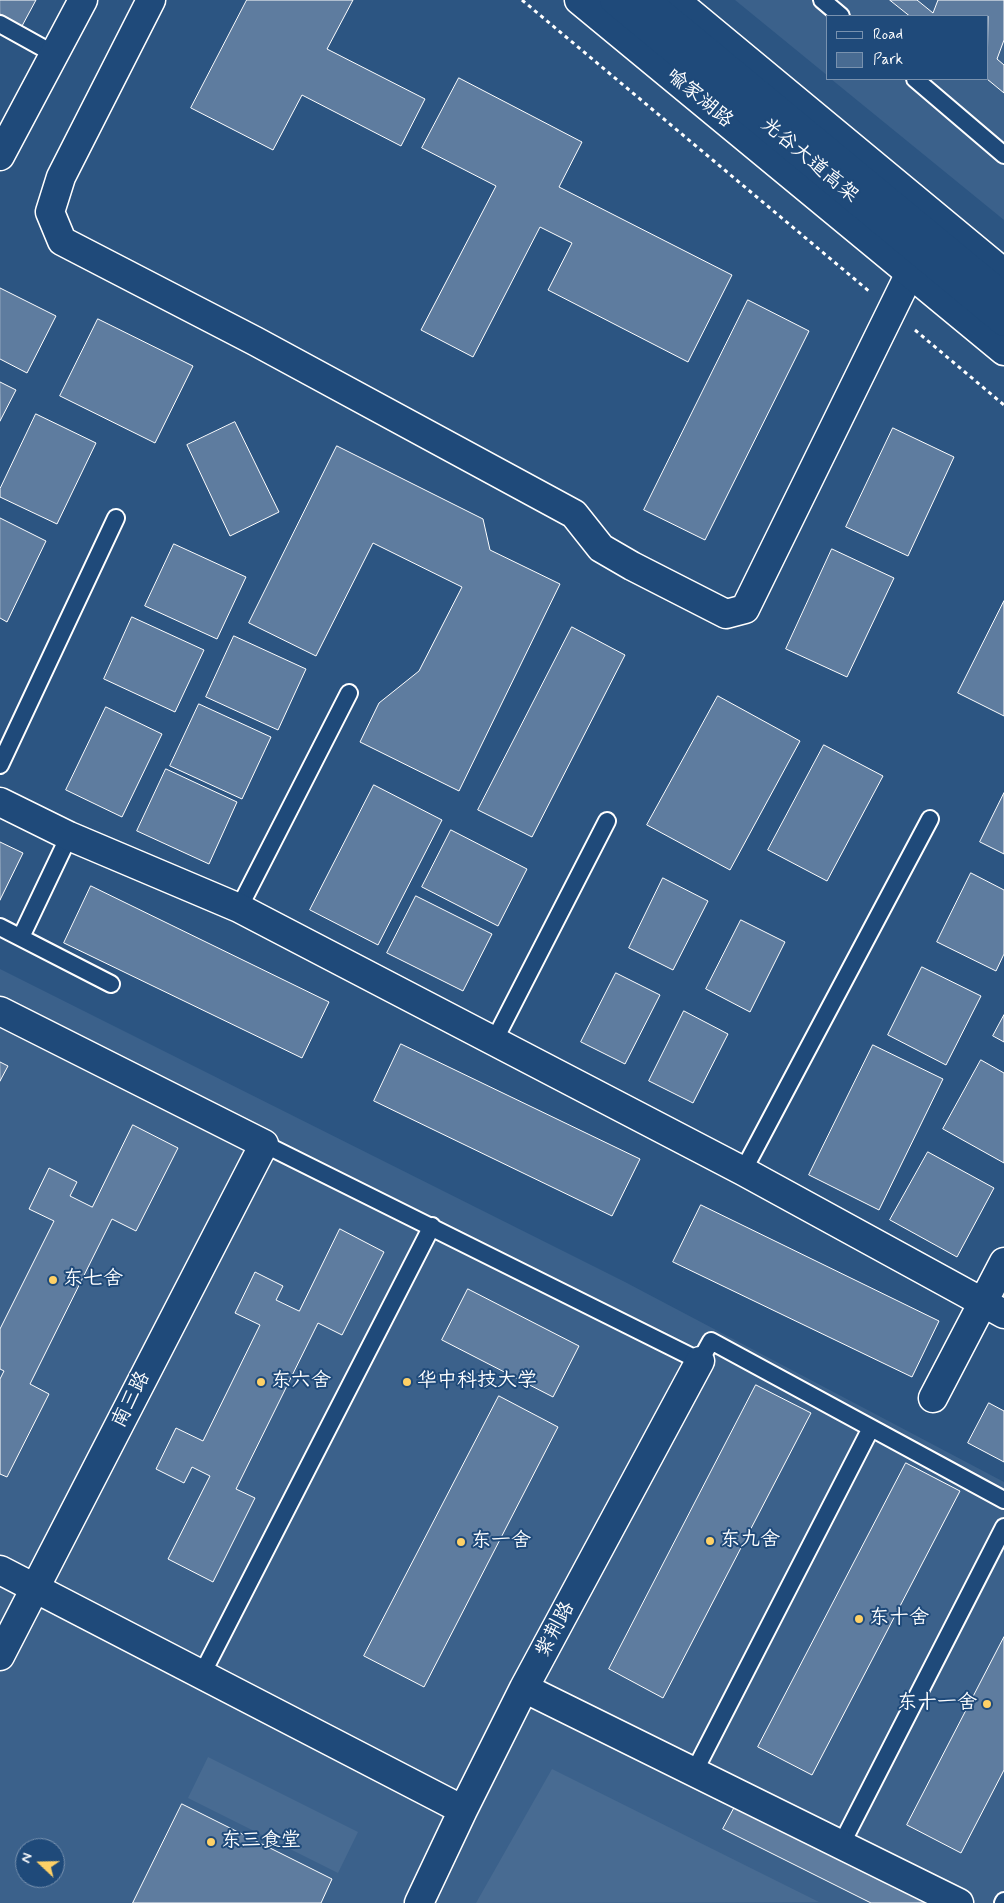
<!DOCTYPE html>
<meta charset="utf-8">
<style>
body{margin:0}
#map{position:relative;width:1004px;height:1903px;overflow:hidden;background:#2c5582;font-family:Mynerve,sans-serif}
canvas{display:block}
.legend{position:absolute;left:826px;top:15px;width:162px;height:65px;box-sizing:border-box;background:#1f4a7a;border:1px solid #7992af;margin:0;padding:6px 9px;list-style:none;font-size:15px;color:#fff}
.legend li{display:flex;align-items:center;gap:10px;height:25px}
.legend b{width:25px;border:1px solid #7992af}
.north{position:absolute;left:15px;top:1838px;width:50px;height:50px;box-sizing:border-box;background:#1f4a7a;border:1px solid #7992af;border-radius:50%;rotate:291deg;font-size:14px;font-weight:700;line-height:20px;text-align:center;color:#fff}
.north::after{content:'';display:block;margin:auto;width:18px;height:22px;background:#ffd166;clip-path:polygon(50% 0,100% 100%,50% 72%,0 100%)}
</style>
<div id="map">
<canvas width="1004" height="1903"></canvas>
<ul class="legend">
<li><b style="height:6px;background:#1f4a7a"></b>Road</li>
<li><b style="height:14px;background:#486b92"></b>Park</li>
</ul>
<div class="north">N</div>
</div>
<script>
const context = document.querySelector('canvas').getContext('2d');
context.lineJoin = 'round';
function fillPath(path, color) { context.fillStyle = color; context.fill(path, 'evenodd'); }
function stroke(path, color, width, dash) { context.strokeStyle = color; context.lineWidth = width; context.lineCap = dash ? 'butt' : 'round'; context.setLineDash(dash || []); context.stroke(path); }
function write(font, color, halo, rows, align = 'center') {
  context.font = font + ' Mynerve,"LXGW WenKai TC",sans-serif'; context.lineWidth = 4; context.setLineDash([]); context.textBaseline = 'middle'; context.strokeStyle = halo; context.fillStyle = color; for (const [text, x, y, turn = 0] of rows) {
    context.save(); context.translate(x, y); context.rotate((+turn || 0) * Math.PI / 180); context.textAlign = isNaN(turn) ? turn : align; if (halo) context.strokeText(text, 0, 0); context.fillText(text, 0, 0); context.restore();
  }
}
const built = new Path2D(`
 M735,0H1004V220L831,79H988V16H828V76Z
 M0,969L625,1282L1004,1482V1903H0ZM25,1848H55V1878H25Z`);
const green = new Path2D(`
 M208,1757L358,1832L338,1873L188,1798Z
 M552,1769L819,1902L476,1903Z`);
const building = new Path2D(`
 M0,0H36L22,26L0,14Z
 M247,0H353L327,49L425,99L401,146L302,95L273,150L191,108Z
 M890,0H917L933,13L938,0H1004V40L997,59L1004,65V93L987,79L988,16H910Z
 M459,78L582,142L559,187L732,275L688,362L548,290L572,243L540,227L473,357L421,330L496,186L422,148Z
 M0,288L56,316L27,373L0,359Z
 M748,300L809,331L705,540L644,510Z
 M98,319L193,366L155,443L60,396Z
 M0,382L16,390L0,421Z
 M36,414L96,443L57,524L0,497V489Z
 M235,422L279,512L230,536L187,445Z
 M893,428L954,457L908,556L846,527Z
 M337,446L483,519L490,550L560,584L459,791L360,742L379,703L419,671L462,587L373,543L316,656L249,623Z
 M0,518L46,541L7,622L0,618Z
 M174,544L246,577L217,639L145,606Z
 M832,549L894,578L847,677L786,649Z
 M1004,601V716L958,693Z
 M132,617L204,650L175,712L104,679Z
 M572,627L625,655L532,837L478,810Z
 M234,636L306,669L278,730L206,697Z
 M718,696L800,741L730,870L647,825Z
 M199,704L271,737L242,799L170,766Z
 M106,707L162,734L122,817L66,790Z
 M824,745L883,776L827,881L768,850Z
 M166,769L237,802L209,864L137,831Z
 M374,785L442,820L378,945L310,910Z
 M1004,793V854L980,842Z
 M451,830L527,869L498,926L422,887Z
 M0,842L23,853L0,900Z
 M971,873L1004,890V954L996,971L937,942Z
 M663,878L708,901L673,970L629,948Z
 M91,886L329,1002L302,1058L64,943Z
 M416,896L492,934L463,991L387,953Z
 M741,920L785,942L750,1012L706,989Z
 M922,967L981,996L946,1065L888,1035Z
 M616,973L660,995L625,1064L581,1042Z
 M684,1011L728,1034L693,1103L649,1081Z
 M1004,1015V1042L993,1036Z
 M401,1044L640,1159L612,1216L374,1101Z
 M873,1045L943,1079L879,1210L809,1175Z
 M981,1060L1004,1073V1163L943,1129Z
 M0,1062L8,1066L0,1081Z
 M133,1125L178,1148L136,1231L112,1219L30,1384L49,1394L7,1477L0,1474V1379L4,1371L0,1369V1329L54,1221L29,1209L49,1168L77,1182L70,1196L92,1207Z
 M928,1152L994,1188L957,1257L890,1220Z
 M701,1205L939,1321L912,1377L673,1262Z
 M340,1229L384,1252L342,1335L318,1323L236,1489L255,1498L213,1582L168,1559L210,1476L192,1467L184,1483L156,1469L176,1428L203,1441L260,1325L235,1313L255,1272L283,1286L276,1300L299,1311Z
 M468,1289L579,1346L553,1397L442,1340Z
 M756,1385L811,1413L663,1698L609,1669Z
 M499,1396L558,1427L424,1687L364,1656Z
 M989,1403L1004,1411V1462L968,1443Z
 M906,1463L960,1491L812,1775L758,1747Z
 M1004,1637V1770L961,1853L907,1825Z
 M738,1801L943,1903H871L723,1829Z
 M182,1804L332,1879L321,1903H133Z`);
const path = new Path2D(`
 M522,0L870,292
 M915,330L1004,405`);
const service = new Path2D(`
 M822,0L841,16
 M0,24L54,54
 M915,79L1004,155
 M0,765L116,518
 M239,908L349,693
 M0,927L111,984
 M21,937L69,836
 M494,1041L607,821
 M264,1144L700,1361L711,1341L1004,1500
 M743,1171L930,819
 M202,1674L432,1226
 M694,1772L871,1428
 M841,1845L1004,1527
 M1003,1903L1004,1901`);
const minor = new Path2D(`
 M151,0L61,177L50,212L62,241L255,341L574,514L601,548L632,566L726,614L745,609L910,273
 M0,156L83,0
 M0,802L69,836L239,908L743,1171L1004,1314
 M0,1011L264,1144L0,1656
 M933,1398L1004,1262
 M0,1570L463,1810
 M524,1688L959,1903
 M419,1903L463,1810L524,1688L700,1361`);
const secondary = new Path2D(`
 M579,0L1004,351
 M675,0L1004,273`);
const trunk = new Path2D(`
 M614,0L1004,322
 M645,0L1004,297`);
const markers = [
 [53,1280,5,"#ffd166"],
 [261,1382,5,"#ffd166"],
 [407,1382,5,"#ffd166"],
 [710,1541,5,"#ffd166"],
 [461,1542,5,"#ffd166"],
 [859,1619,5,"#ffd166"],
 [987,1704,5,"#ffd166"],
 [211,1842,5,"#ffd166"]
];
const streetNames = [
 ["喻家湖路",699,99,40],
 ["光谷大道高架",809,161,40],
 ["南三路",132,1400,-63],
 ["紫荆路",556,1630,-62]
];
const poiNames = [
 ["东七舍",63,1280],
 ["东六舍",271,1382],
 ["华中科技大学",417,1382],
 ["东九舍",720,1541],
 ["东一舍",471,1542],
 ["东十舍",869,1619],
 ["东十一舍",977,1704,"right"],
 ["东三食堂",221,1842]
];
fillPath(built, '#3b618b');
fillPath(green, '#486b92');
fillPath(building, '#5e7c9f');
stroke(building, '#fff', 1);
stroke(service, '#fff', 20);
stroke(minor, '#fff', 31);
stroke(secondary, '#fff', 31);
stroke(trunk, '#fff', 31);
stroke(path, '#fff', 3, [4, 4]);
stroke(service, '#1f4a7a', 16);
stroke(minor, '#1f4a7a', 28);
stroke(secondary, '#1f4a7a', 28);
stroke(trunk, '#1f4a7a', 28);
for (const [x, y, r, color] of markers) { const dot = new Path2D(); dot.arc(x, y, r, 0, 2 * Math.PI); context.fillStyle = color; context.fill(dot); stroke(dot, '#1f4a7a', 2); }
write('20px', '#fff', '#1f4a7a', streetNames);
write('20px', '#fff', '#1f4a7a', poiNames, 'left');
</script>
